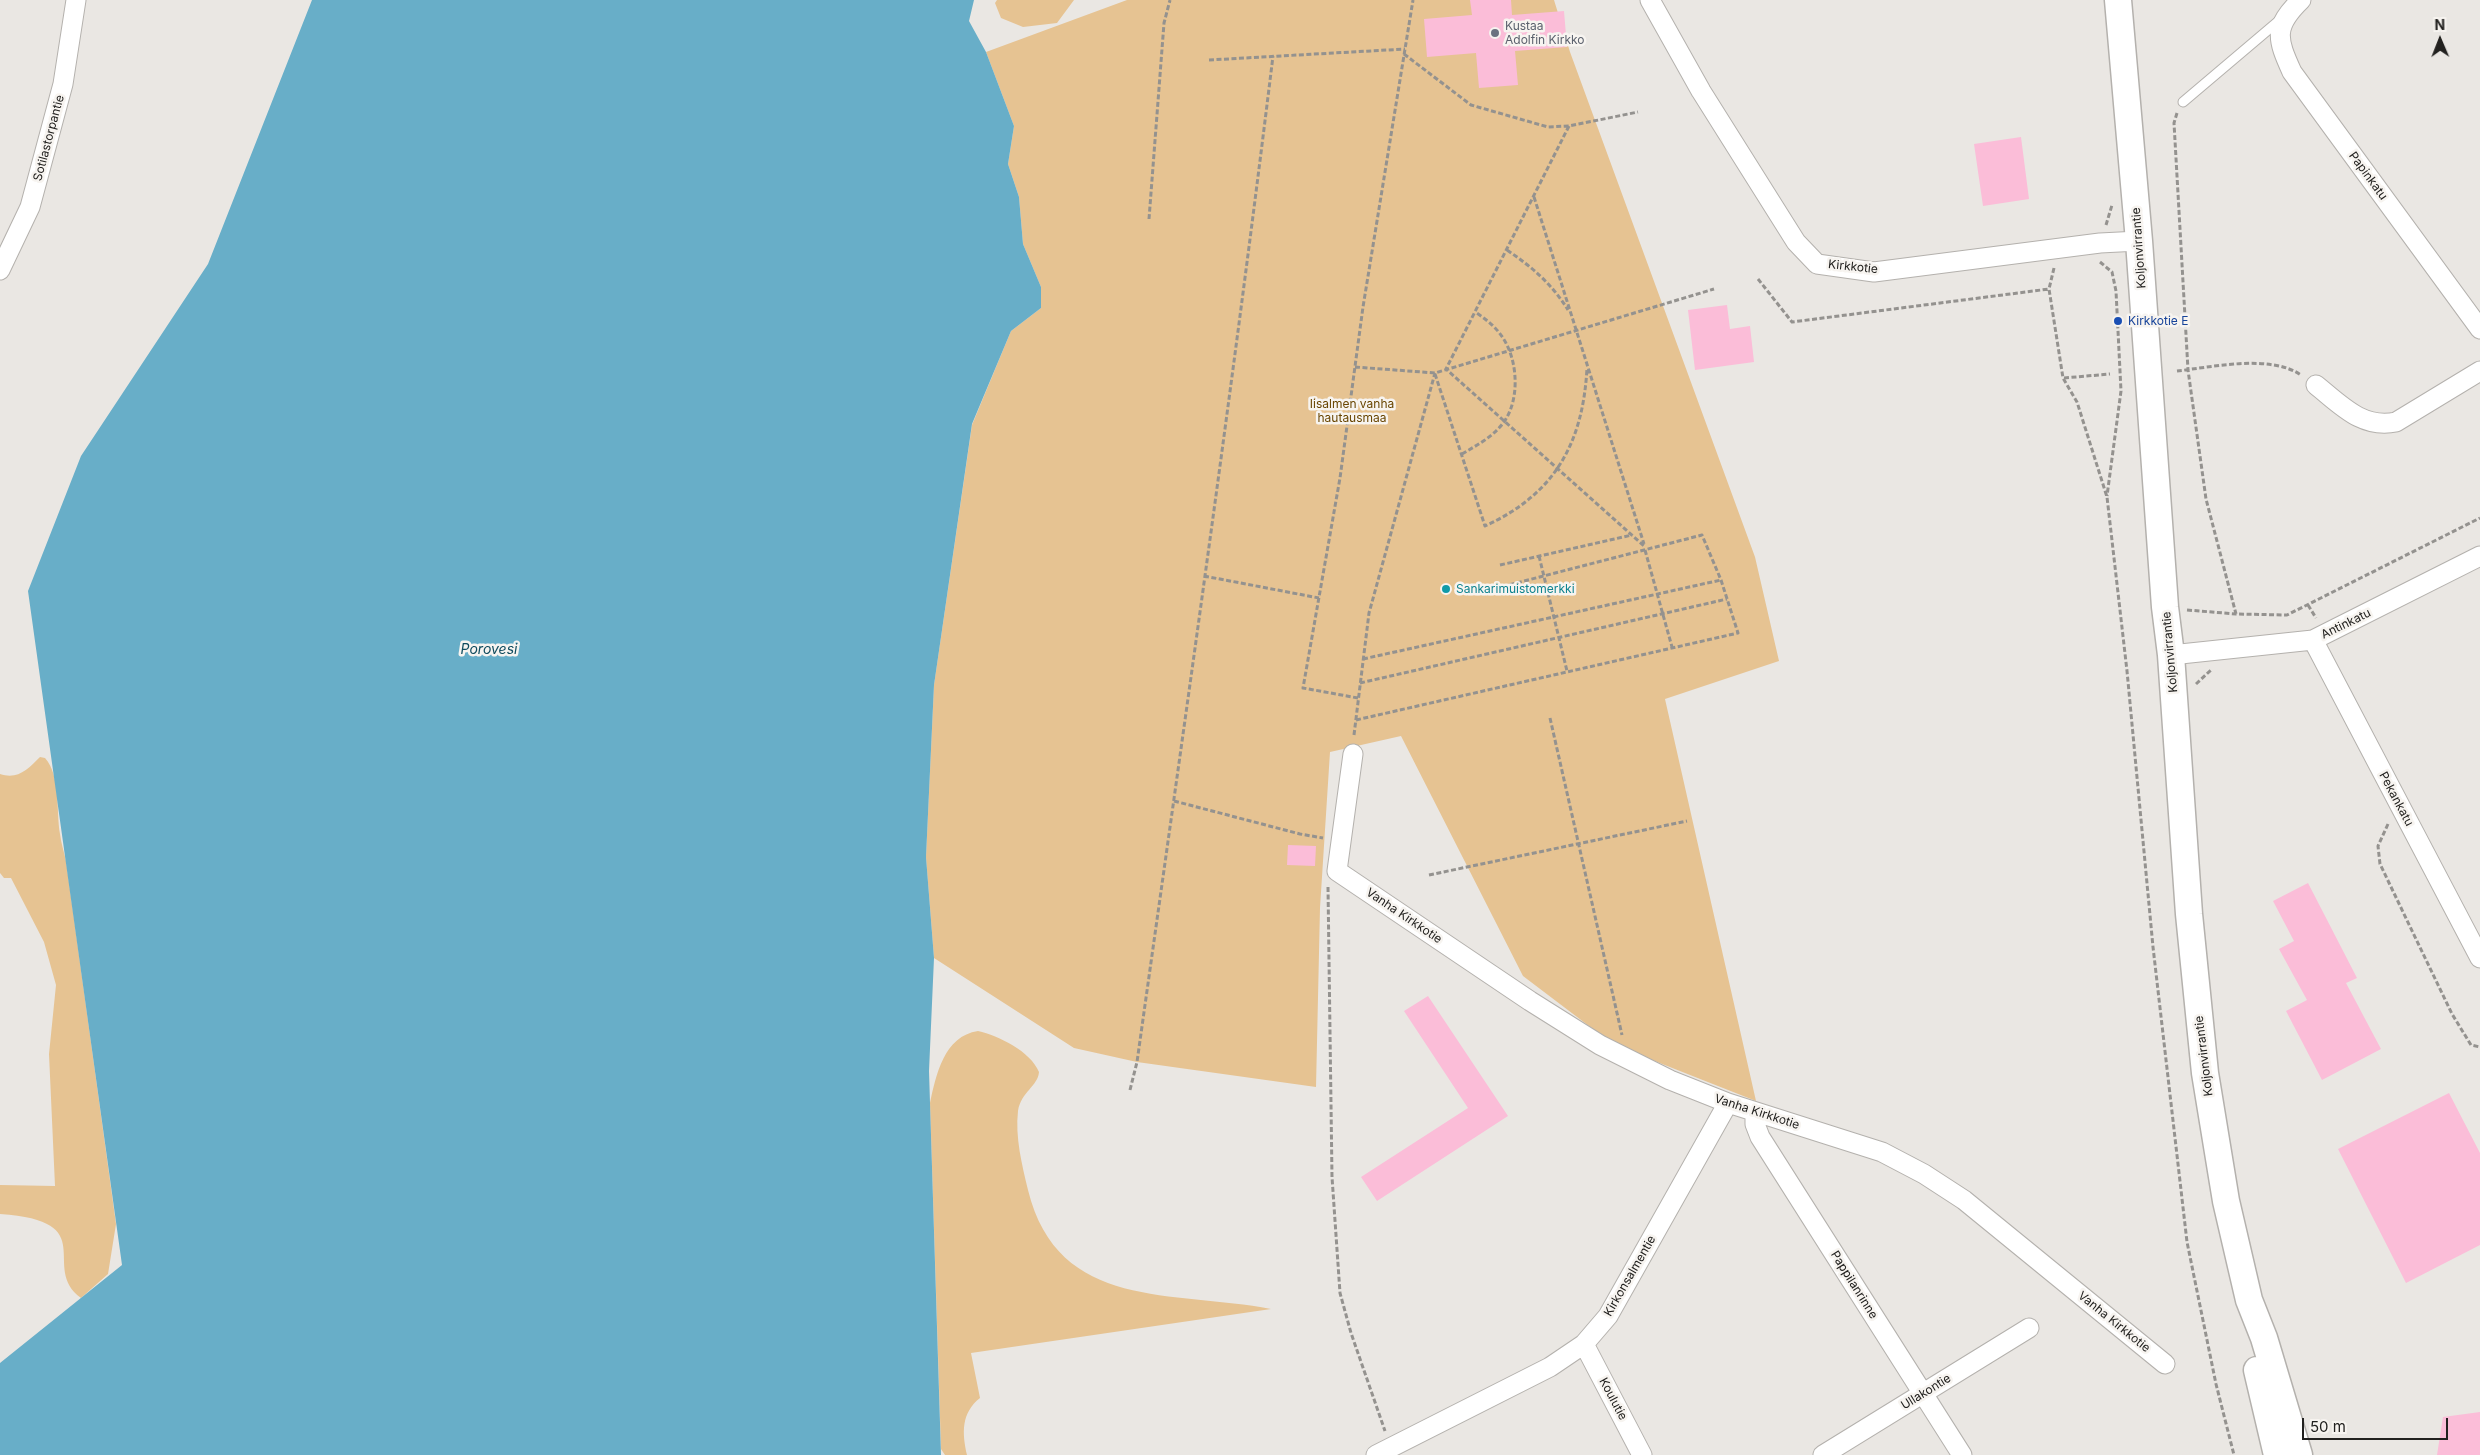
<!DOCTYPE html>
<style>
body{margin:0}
#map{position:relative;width:2480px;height:1455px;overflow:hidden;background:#eae7e3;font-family:Inter,sans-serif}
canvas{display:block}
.north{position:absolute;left:2415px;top:15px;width:50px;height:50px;-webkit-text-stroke:4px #f7f4f0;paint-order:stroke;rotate:359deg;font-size:14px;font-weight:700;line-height:20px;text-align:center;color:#22211f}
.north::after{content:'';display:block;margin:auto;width:18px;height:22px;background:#22211f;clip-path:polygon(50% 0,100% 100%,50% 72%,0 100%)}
.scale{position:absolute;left:2302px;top:1418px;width:146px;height:22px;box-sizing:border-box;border:2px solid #22211f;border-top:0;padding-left:6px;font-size:15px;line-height:18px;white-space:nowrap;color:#22211f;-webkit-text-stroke:4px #f7f4f0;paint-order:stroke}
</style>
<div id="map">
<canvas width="2480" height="1455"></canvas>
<div class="north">N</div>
<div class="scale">50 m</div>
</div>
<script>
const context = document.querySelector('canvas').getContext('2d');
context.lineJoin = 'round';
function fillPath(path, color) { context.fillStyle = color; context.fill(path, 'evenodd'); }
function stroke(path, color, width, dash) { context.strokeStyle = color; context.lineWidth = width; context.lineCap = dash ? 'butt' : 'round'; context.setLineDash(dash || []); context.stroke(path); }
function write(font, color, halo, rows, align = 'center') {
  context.font = font + ' Inter,sans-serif'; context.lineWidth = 5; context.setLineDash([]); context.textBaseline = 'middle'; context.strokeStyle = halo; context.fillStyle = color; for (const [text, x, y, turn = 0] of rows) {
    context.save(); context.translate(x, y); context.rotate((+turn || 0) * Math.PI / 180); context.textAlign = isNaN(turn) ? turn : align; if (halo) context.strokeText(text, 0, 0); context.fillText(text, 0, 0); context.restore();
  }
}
const green = new Path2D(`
 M997,0H1074L1057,23L1023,27L1001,18L995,3Z
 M1127,0H1554L1570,52L1755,557L1779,661L1665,699L1756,1101L1614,1045L1523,976L1401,736L1330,752L1320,908L1316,1087L1137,1062L1074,1048L934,958L926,857L934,685L972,425L1011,331L1041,308V287L1023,244L1019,197L1008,164L1014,126L986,52Z
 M40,757L45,758C61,776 56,811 60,834C61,843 64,852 66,861L116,1224L108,1274L81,1298C39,1267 103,1221 0,1214V1185L55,1186L49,1054L56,985L44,942L11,878H4L0,873V774C18,780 28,769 40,757Z
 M978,1031C999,1036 1030,1051 1039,1072C1038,1086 1021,1092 1018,1111C1015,1137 1022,1165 1028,1190C1058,1312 1174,1290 1271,1309L971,1353L980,1398C961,1413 962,1433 967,1455H945L941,1449L930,1103C936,1075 944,1036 978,1031Z`);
const water = new Path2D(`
 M312,0H974L969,21L986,52L1014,126L1008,164L1019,197L1023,244L1041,287V308L1011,331L972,424L934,685L926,857L934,958L929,1071L941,1455H0V1363L122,1265L28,591L81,456L208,264Z`);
const building = new Path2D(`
 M1470,0H1511L1512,15L1564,11L1567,47L1515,51L1518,85L1479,88L1476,53L1427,57L1424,19L1472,15Z
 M2021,137L2029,199L1983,206L1974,144Z
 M1727,305L1730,329L1750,326L1754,362L1695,370L1688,310Z
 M1288,845L1316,846L1315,866L1287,865Z
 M2308,883L2357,978L2346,983L2381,1049L2322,1080L2286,1011L2307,1000L2279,949L2294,941L2273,901Z
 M1428,996L1508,1116L1377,1201L1361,1177L1468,1108L1404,1011Z
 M2449,1093L2480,1153V1245L2406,1283L2338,1149Z
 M2480,1412V1455H2437L2443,1417Z`);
const path = new Path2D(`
 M1404,54L1471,105L1548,127L1569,126L1638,112
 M1209,60L1405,49
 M2177,113L2174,123L2188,370L2206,499L2236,614L2287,615L2480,518
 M1569,126L1446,369L1644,546
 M1534,197L1644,544
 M1149,219L1164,23L1170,0
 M2106,225L2112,205
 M1507,250C1532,267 1552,284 1568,310
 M2100,262L2112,272L2116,291L2121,391L2107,496
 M2054,268L2049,289L2063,378L2077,402L2107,497L2127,671L2153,947L2187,1242L2216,1384L2234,1455
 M1758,279L1792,322L2049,289
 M1355,367L1435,373L1714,289
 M2177,371C2213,367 2270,354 2301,375
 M1435,374L1485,526C1555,494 1583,443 1587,368
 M2064,378L2110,374
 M1462,454C1477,445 1493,437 1504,422C1520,399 1518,361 1503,338C1496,327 1486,319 1475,312
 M1645,550L1672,647
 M1539,556L1567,671
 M1500,565L1632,535
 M1204,576L1319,598
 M2308,605L2316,618
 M2187,610L2236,614
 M1363,659L1721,580
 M1360,683L1727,599
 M2196,684L2211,670
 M1358,698L1303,688L1340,478L1363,307L1413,0
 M1550,718L1622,1035
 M1356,720L1738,633L1721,580L1702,535L1501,587
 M1354,735L1369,613L1435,373
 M1174,801L1300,834L1323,838
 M2388,824L2378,846L2380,864L2452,1014L2471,1045L2480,1047
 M1429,875L1687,821
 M1328,887L1332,1177L1340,1293L1351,1333L1385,1431
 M1130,1090L1137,1062C1184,727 1232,392 1273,56`);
const lane = new Path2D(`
 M2183,102L2281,19`);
const street = new Path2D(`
 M1650,0L1701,91L1796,242L1817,264L1874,272L2100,243L2139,241
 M2301,0C2273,27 2277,39 2292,72L2480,329
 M0,270L30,207L63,84L76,0
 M2316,385C2341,405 2362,429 2396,422L2480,371
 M2313,640L2480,958
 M2171,655L2313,640L2480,556
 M1353,754L1337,871L1530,1001L1600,1045L1670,1080L1728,1103L1882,1152L1924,1174L1964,1200L2165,1364
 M1755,1112V1124L1760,1137L1962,1455
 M1584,1344L1642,1455
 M1376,1455L1550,1367L1584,1344L1608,1316L1728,1103
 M1823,1455L2029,1328`);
const secondary = new Path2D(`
 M2118,0L2139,241L2165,607L2171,655L2189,914L2205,1073L2226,1201L2249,1300L2264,1338L2299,1455
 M2257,1370L2277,1455`);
const markers = [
 [1495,33,5,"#6b7280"],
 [2118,321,5,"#1a4fb4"],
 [1446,589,5,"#0f9aa8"]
];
const worshipNames = [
 ["Kustaa",1505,26],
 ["Adolfin Kirkko",1505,40]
];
const streetNames = [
 ["Sotilastorpantie",49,138,-75],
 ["Papinkatu",2368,176,54],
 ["Koljonvirrantie",2139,248,-94],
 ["Kirkkotie",1853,267,6],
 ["Antinkatu",2346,624,-26],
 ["Koljonvirrantie",2170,652,-95],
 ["Pekankatu",2396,799,62],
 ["Vanha Kirkkotie",1404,916,34],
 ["Koljonvirrantie",2204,1056,-97],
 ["Vanha Kirkkotie",1757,1112,18],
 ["Kirkonsalmentie",1630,1276,-60],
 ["Pappilanrinne",1854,1285,58],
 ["Vanha Kirkkotie",2114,1322,39],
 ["Ullakontie",1926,1392,-32],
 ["Koulutie",1613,1399,62]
];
const transitNames = [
 ["Kirkkotie E",2128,321]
];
const parkNames = [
 ["Iisalmen vanha",1352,404],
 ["hautausmaa",1352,418]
];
const cultureNames = [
 ["Sankarimuistomerkki",1456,589]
];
const waterNames = [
 ["Porovesi",489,650]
];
fillPath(green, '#e6c392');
fillPath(water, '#68aec8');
fillPath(building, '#fbbdd8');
stroke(lane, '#b4b1ad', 11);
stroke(street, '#b4b1ad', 21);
stroke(secondary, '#b4b1ad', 29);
stroke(path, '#94928f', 3, [5, 2.5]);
stroke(lane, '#fff', 9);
stroke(street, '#fff', 19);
stroke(secondary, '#fff', 26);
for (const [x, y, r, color] of markers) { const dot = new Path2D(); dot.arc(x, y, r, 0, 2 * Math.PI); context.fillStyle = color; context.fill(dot); stroke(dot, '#f7f4f0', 2); }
write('12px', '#5b616d', '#f7f4f0', worshipNames, 'left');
write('12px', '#22211f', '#f7f4f0', streetNames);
write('12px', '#164399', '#f7f4f0', transitNames, 'left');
write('12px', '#694602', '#f7f4f0', parkNames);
write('12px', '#0d838f', '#f7f4f0', cultureNames, 'left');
write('italic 14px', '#0f4b5e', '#f7f4f0', waterNames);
</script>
